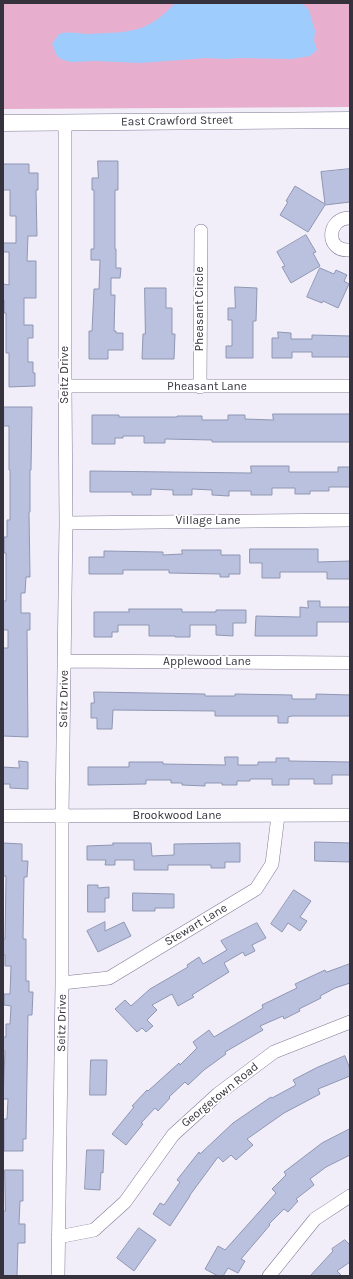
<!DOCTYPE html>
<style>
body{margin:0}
#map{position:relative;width:353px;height:1279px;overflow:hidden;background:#f1eefa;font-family:Karla,sans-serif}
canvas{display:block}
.frame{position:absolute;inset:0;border:4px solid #35323d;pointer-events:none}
</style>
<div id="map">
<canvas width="353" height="1279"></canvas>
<div class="frame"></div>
</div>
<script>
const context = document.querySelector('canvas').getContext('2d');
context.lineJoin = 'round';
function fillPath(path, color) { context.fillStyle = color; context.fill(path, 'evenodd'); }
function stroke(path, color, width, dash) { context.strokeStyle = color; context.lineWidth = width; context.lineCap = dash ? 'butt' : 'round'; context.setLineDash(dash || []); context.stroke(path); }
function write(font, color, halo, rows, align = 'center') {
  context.font = font + ' Karla,sans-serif'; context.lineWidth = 3.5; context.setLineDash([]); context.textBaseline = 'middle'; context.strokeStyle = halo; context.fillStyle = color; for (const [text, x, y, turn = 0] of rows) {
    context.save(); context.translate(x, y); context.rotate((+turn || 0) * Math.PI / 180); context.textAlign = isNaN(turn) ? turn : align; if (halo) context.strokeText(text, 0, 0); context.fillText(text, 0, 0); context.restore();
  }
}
const green = new Path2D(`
 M3,3H350V107L3,109Z`);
const water = new Path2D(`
 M175,3H302L309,10L315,31L314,41L317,50L310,56L291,59L240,58L227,59L206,58L140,63L95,61L71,62L63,60L57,56L52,44L59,34C69,31 77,33 87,34C93,34 100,33 106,33C138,32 153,27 175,3Z`);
const building = new Path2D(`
 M98,161H118V190H115V249H116V268H121L120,278H111V295H115L114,331H116V333H123V350H108V359H89V331H92L94,289H99L100,260H91V249H94V190H92V178H98Z
 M3,164H29V173H38V190H36L37,236H28L27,261H36V298H24V325H33V338H28V362H33V373H35V386L9,387V353H6V313H4V300H3V284L9,285V252H3V243H16V216H10V190H3Z
 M350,169V202L325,205L308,232L280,215L288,202L286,201L295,186L325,204L321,172Z
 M306,235L316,252L313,253L320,266L291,283L282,267L285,266L277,252Z
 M320,268L334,274L336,270L347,275L344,281L349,284L338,308L323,301L322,303L307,297Z
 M235,287L257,288L256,321H253V358H226V346H232V320H228V308H235Z
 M145,288H166V308H172V334H175L174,359H142L143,334H145Z
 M278,332L291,333V339H312V335L350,336V357H312V352H292V358H272V338H278Z
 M4,407H32L31,470H30V512H29L30,577H26L25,593H21V613H30V630H27L28,737L3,736V648H8V630H3V601H6V553H4V537H7V520H10V470H9V426H4Z
 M273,414H350V442H212V440L165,439V443H144V436H123V438H115V444H92V415H119V417H177V416H202V420H228V415H245V419L273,420Z
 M251,466H289V472H338V467H350V487H329V491H310V494H295V488H272V495H251V491H229V496L212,495V490L192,489V495H173V490L151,489V495H132V492H90V471L251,473Z
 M250,549H318V562L350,561V579H327V572H280V578H262V563H250Z
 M182,550H221V555H240V574H229V577H220V574L169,573V570H123V574H89V557H104V551L163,552V555L182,554Z
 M308,601H320V607H350V622H317V636H255L256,616L300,617V607L308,608Z
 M129,609H182V612H216V610H246V623H233V636L216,635V625H190V637H175V636H149V625H118V632H112V637H94V612H129Z
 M94,692L205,694V696H235V694L292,695V699H316V694L350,695V716H292L288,717V723H278V716H215V711L113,710L112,729H97V718H91V703H94Z
 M225,757H238V765H258V762H276V758H289V761L350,762V775H332V784H314V779H289V785H272V779H250V781H237V785H222V783H205V786L182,785V783H171V780H146V784L88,785V767H129V762H163V764L225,765Z
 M19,761L28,762V789L10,788V784H3V767L19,768Z
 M315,842L350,843V862L315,861Z
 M3,843L22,844V861H28L27,877H24L23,939H26V981H29V992H33L32,1015H28L26,1139H23V1151H4V1119H7L8,1099H3L5,1051H3V1037H6V1024H10L11,1006L4,1005V994H10L11,966H5V955H3V939H5L6,876H3Z
 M113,843H151L152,856L174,855V844L240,843V862H225V868H211V865H168V870H134V860H115V865H105L106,860H87V846L113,845Z
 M88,885H98V888L109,887V898H105V912H88Z
 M294,890L311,901L300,917L307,921L300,931L288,923L282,932L271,924Z
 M133,893L174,894V908H155V911H133Z
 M105,922V931L124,922L131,936L98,952L87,931Z
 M257,923L266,938L252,945L255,951L245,956L243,952L224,963L229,972L192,995L194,997L178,1006L172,994L152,1005L157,1010L147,1020L153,1026L146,1032L142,1028L137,1032L115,1009L125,1000L131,1006L150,989L188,967L187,965L199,957L203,964L227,950L221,941Z
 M350,964V983L335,988L320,996L321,998L299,1009L300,1011L284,1019L283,1016L260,1026L263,1030L225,1052L226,1054L204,1070L188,1085L185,1082L169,1097L170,1098L158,1111L155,1108L141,1123L143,1124L126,1145L112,1134L134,1107L132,1106L147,1090L148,1091L179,1063L180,1065L197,1048L193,1042L209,1030L214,1037L263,1008L262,1005L297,988L295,984L325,970L326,972Z
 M345,1056L350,1069V1076L318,1089L320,1094L284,1113L247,1139L253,1145L236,1160L231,1155L223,1162L218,1157L190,1195V1196L170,1226L153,1214L160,1203L164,1205L180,1182L177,1180L199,1152L200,1154L233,1123L271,1097L272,1098L296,1085L293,1080L316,1068Z
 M91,1060H107L106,1095H90Z
 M350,1129V1155L326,1167L310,1179L314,1185L296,1199L298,1201L288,1212L284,1209L269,1224L270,1225L241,1259L245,1261L238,1273L228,1268L223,1276H218L205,1269L218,1246L225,1250L276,1193L272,1189L286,1175L284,1172L322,1143Z
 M87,1150H104L103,1173L101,1172L100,1190L85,1189Z
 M5,1170H23V1201H20L19,1224H25V1243H18L17,1276H3V1211H5Z
 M139,1228L156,1240L134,1271L117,1258Z
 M345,1240L350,1245V1262L337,1271L342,1276H310L333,1251L332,1249Z`);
const minor = new Path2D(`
 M350,218C327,217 324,252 350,250
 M65,386H350
 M200,387L201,231
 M66,523L350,520
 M64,661L350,663
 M3,816L350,815
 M62,983L109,978L256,889L272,864L278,816
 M58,1237L94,1230L125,1202L173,1135L218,1094L274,1052L350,1022
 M58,1276L62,983V816L66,523L65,386V123
 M269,1276L315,1219L350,1196`);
const tertiary = new Path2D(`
 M3,123L350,120`);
const streetNames = [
 ["East Crawford Street",177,121,-1],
 ["Pheasant Circle",200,309,-90],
 ["Seitz Drive",65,375,-90],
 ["Pheasant Lane",207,387],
 ["Village Lane",208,521],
 ["Applewood Lane",207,662],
 ["Seitz Drive",64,699,-89],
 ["Brookwood Lane",177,816],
 ["Stewart Lane",196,925,-31],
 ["Seitz Drive",62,1023,-89],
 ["Georgetown Road",220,1095,-39]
];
fillPath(green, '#e8aecd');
fillPath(water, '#9dccfd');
fillPath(building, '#b9c1de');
stroke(building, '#8f96b2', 1);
stroke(minor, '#817994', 14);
stroke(tertiary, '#817994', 17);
stroke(minor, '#fff', 13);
stroke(tertiary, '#fff', 16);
write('12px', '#35323d', '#fff', streetNames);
</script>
